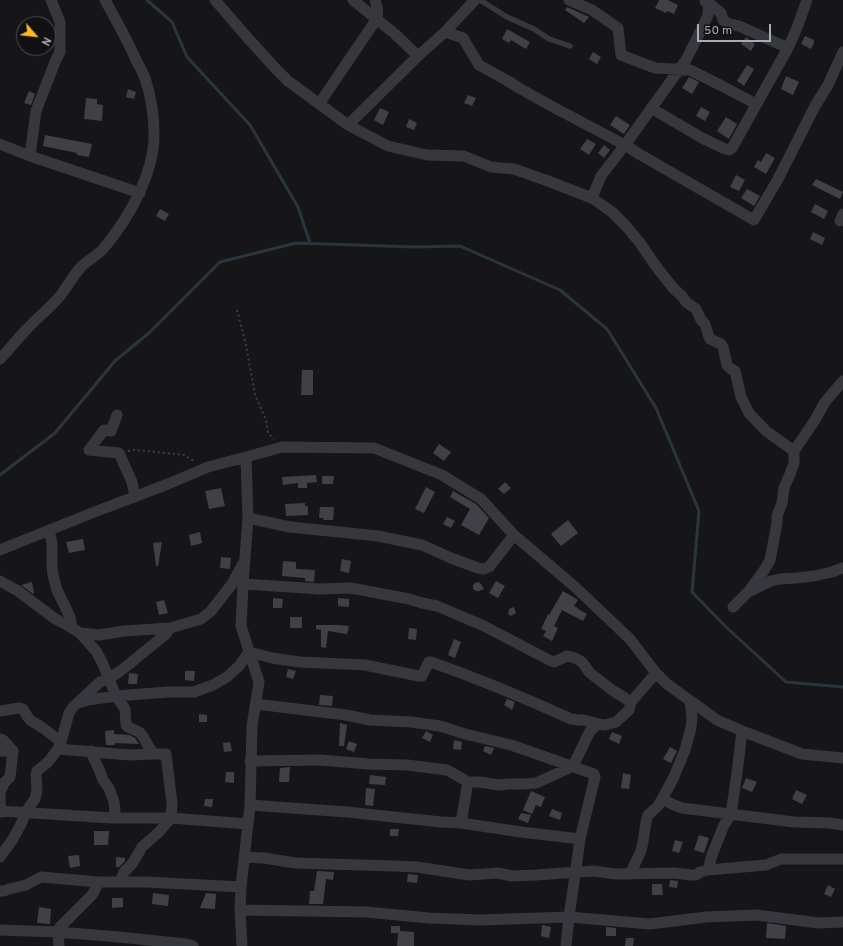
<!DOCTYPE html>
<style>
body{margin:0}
#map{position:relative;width:843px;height:946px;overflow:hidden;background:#161618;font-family:Overpass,sans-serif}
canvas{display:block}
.north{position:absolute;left:16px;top:16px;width:40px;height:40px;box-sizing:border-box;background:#111113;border:1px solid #4d4f56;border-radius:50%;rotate:118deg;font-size:11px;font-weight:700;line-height:16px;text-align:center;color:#a7acba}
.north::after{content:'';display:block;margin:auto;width:14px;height:18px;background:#ffb927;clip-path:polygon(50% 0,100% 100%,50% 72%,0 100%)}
.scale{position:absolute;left:697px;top:24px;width:74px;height:18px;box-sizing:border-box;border:2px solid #a7acba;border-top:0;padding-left:5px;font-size:12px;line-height:14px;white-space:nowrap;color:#a7acba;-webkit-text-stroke:3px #111113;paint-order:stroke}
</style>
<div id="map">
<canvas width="843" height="946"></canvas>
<div class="north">N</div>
<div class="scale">50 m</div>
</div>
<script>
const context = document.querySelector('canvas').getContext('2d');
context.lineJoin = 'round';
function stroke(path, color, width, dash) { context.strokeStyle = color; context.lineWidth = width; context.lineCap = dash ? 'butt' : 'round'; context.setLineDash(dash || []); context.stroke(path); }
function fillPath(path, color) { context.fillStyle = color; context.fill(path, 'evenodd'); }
const stream = new Path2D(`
 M147,0L172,22L187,57L250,125L298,207L310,243
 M0,475L55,433L115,361L150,332L220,262L296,243L414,247L460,246L560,290L607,329L656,408L699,511L692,592L725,626L786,682L843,687`);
const building = new Path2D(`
 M659,0H668L678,5L674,14L667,11L666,13L655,8Z
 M567,7L589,17L584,23L565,10Z
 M507,29L530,42L526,49L511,40L509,43L502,39Z
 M805,36L814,40V43L811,49L801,44Z
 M746,37L755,44L751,51L741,44Z
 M593,52L601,57L597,64L589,59Z
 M747,65L754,69L744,86L737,81Z
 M786,76L799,82L793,95L781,89Z
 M689,77L699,82L692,94L682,88Z
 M128,89L136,92L134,99L126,97Z
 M29,91L35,94L31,105L24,103Z
 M468,95L476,98L472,106L464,103Z
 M86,98L97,99V104L103,105L102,121L84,119Z
 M701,107L710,112L705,121L696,116Z
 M380,108L389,112L383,125L374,120Z
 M616,116L630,125L624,134L610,125Z
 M726,117L737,124L729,139L717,131Z
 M409,119L417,123L414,130L406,127Z
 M45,135L92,144L89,157L77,155V153L43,146Z
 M587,139L596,144L589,155L580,149Z
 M604,145L610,150L604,158L598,153Z
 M766,153L775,158L766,174L754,167L758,160L761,162Z
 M736,175L745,180L739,191L730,187Z
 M816,179L843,192L840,199L812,185Z
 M747,189L760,196L754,206L741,198Z
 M815,204L828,211L824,219L811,212Z
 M160,209L169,214L165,221L156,216Z
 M813,232L825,238L822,245L810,239Z
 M302,370H313V395H301Z
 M439,444L451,452L444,461L433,453Z
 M316,475L317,482L307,483V488H298V483L283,485L282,477Z
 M322,476H334L333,484H322Z
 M505,482L511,488L504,494L498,489Z
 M426,487L435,492L424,513L415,509Z
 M221,488L225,506L209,509L205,491Z
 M453,491L476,504L489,518L479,535L461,525L470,509L450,497Z
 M305,503V506H308V515L286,516L285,504Z
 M320,507H334L333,520H323L324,518H319Z
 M447,517L455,521L451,528L443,524Z
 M568,520L578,533L561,546L551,534Z
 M200,532L202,543L191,546L189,535Z
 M83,539L85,550L69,553L66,542Z
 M162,542L158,566H156L153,543Z
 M221,557L231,558L230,569L220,568Z
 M342,559L351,561L349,573L340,571Z
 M283,561L296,562V569L315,570L314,582L305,581V578L282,576Z
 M496,581L505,586L498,598L489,593Z
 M32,582L34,593L33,594L21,585Z
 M479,582L481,584L484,589L479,591H476L473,589V585L475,583Z
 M563,591L578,600L574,606L578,608V609L587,614L583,621L562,610L554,626L558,628L552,641L543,636L546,631L541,629L548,614L549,615Z
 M273,598L283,599L282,608H273Z
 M338,598L349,599V607L338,606Z
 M164,600L168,613L159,615L156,602Z
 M514,607L516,613L511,616L508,614L509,609Z
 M290,617H302V628H290Z
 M316,625H340L349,626L347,634L328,631L326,648L321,647V630L316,629Z
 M409,628L417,629L416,640L408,639Z
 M454,639L461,642L455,658L448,655Z
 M288,669L296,671L293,679L286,677Z
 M185,671H195L194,681L185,680Z
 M129,673L138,674L137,684H128Z
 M320,695L333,696L332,706L319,705Z
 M507,699L515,702L512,710L504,705Z
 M199,714L207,715V722H199Z
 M340,723L347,725L344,746H339Z
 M114,730V734L129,735L135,738L139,744L115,743V745H106L105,731Z
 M426,731L433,735L430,742L422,738Z
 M612,732L622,736L619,744L609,739Z
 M454,740L462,742L461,750L453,749Z
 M349,741L357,744L354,752L346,749Z
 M230,742L232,751L224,752L223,743Z
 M485,746L494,748L491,755L483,751Z
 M670,747L677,751L671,763L663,759Z
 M290,767L289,782H279L280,768Z
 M226,772H234V783L225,782Z
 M623,773L631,775L629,789L621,788Z
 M370,775L386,777L385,785L369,784Z
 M746,778L757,782L752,792L742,788Z
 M366,788L375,789L373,806L365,805Z
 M796,790L807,795L802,804L792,799Z
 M531,791L545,797L541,807L536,805L532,814L523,810Z
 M205,799H213L212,807L204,806Z
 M552,809L562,813L560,820L549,816Z
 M521,813L531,815L528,823L518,819Z
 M390,829H399L398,836H390Z
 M94,831H109L108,845H94Z
 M699,835L709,838L704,853L694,850Z
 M675,840L683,842L679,853L672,851Z
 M79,855L80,866L70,868L68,856Z
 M116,857L125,858V861L119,867H116Z
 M317,871L334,872L333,880L326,879L323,904H309L310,891H314Z
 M408,874L418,875L417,883L407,882Z
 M670,880L678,881L677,888L669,887Z
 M652,884H662L663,895H652Z
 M828,885L835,889L831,897L824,894Z
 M153,893L169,895L168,906L152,904Z
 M206,893L216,894L215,909L200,908Z
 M112,898H123V907L112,908Z
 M39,907L51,909L50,924L37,923Z
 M767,923L786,926L785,939L766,938Z
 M542,925L551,927L549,938L541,936Z
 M391,926H400V931L414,932V946H397L398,933H391Z
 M606,927L616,928V936H606Z
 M626,938H634L633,946H625Z`);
const path = new Path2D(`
 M237,310L246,345L255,395L266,420L268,433L274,439
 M128,451L135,450L184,455L195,462`);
const service = new Path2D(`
 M480,0L507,17L534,29L549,39L570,46`);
const minor = new Path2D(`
 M215,0L246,36L275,68L288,81L348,125L388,146L427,155L464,156L491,167L514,169L548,181L592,198L612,212L627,227L640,243L658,269L674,289L682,296L686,302L696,309L701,320L705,324L708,334L710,339L721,344L723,347L727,365L731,369L735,371L741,397L749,413L766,431L794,451
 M353,0L395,34L418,56
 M569,0L592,10L618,28L621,55L655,68L690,70L724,87L756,104
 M705,1L709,3L721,13L723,20L729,24L739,26L788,48
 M445,32L463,38L479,65L508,81L519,88L553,107L625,145L639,154L754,220L778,179L815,106L828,85L843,52
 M319,104L376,20C379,12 377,7 375,0
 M651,108L702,138L725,149L729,150L732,148L788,48L797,28L807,0
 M348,125L418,56L445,32L475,0
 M0,144L30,156L140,193
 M30,156L36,111L55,62L60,52V22L51,0
 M592,198L601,176L625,145L686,60L704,24L708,15L709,0
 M840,221L843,214
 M0,359C9,350 17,339 26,330C37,318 50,308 60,296C68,286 73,275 82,266C88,260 97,256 103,249C128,220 154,174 154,135C154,116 151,96 145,78C143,73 140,67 137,62C128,41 116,20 105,0
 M117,415L111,431L104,430L89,450L119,453L132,482L135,497
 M248,518L290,527L378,536L422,545L451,558L478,568L484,569L489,567L514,535
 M49,530L52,543V566L53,575L57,590L70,617L72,628
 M0,550L92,513L168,484L208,467L246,457L282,447L374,448L442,475L481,499L514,535L574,586L630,639L656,673L667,684L717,720L742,731L802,754L843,758
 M0,581L18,591L54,618L72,628L80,633L96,651L102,662L116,696L125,709L126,725L128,727L139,732L142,735L153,754H166L172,803L171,818L159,832L142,847L132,864L124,872L120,882
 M243,584L320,589L351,588L409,599L422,603L437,606L484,626L549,660L554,662L567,656L575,658L582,662L590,673L612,690L631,702
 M748,592L763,572L770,560L777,523V516L782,503L784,488L790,474L794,463V451L815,420L825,402L843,381
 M733,607L748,592L771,581L780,579L796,578L814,576L832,572L843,568
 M80,633L99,635L124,631L170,628L201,619L211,611L232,584L242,565
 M78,703L88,700L116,696L168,692H194L213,685L227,677L239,666L249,652L272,658L300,662L365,665L419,676H422L429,662H431C479,679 525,698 571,719L578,720H583L592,722L598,724L605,725L616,722L629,710L631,702L656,673
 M256,704L346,715L370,720L411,722L440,726L465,734L511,745L594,774L595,777L580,839L578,854L569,917L566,946
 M0,711L19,708L23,709L27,716L30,720L43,728L61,742
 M0,739L3,740L13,751L10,777L4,783L0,793V804L2,812
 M58,749L130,755L153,754
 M0,751H13
 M91,751L94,759L99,769L103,780L109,788L114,802L115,811L112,818
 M250,761L319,760L369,764L407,765L447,770L465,780L467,782V787L461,823
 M467,782H480L499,785L509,784H524L536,783L545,779L573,766L590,731L598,724
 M662,799L674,805L682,808L794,822L830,823L843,825
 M250,805L347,812L441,822L461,823L521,832L580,839
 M0,811L112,818H171L248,824
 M0,857L13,839L22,822L25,813L35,799L37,791L36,775L37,771L48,762L58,749L61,742L69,713L73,707L100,682L113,676L123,669L166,634L170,628
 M244,857L264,858L295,863L395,866L417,867L469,875L498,873L512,876L536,875L593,871L616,874L674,873L691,875H696L700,872L708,870L766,865L781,859H843
 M708,870L712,855L724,825L731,814L737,773L742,731
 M630,874L641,851L643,842L646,822L648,815L658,806L662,799L673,779L685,750L691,728L692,717L690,701
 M0,891H4L9,889L26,885L41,877L99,882H147L241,887
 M240,910L366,912L429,918L480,920L569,917L650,924L706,917L756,915L819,923L843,922
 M0,930L58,932L119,937L186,944L193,946
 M59,946L58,932L60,927L92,895L99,882
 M242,946L240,910L241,887L250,805L252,726L259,682L241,626L243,584L248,518L246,457`);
stroke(stream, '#2b353e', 3);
fillPath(building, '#404146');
stroke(path, '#3c3f45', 2, [2, 3]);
stroke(service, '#37383e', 5.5);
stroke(minor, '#37383e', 11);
</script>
